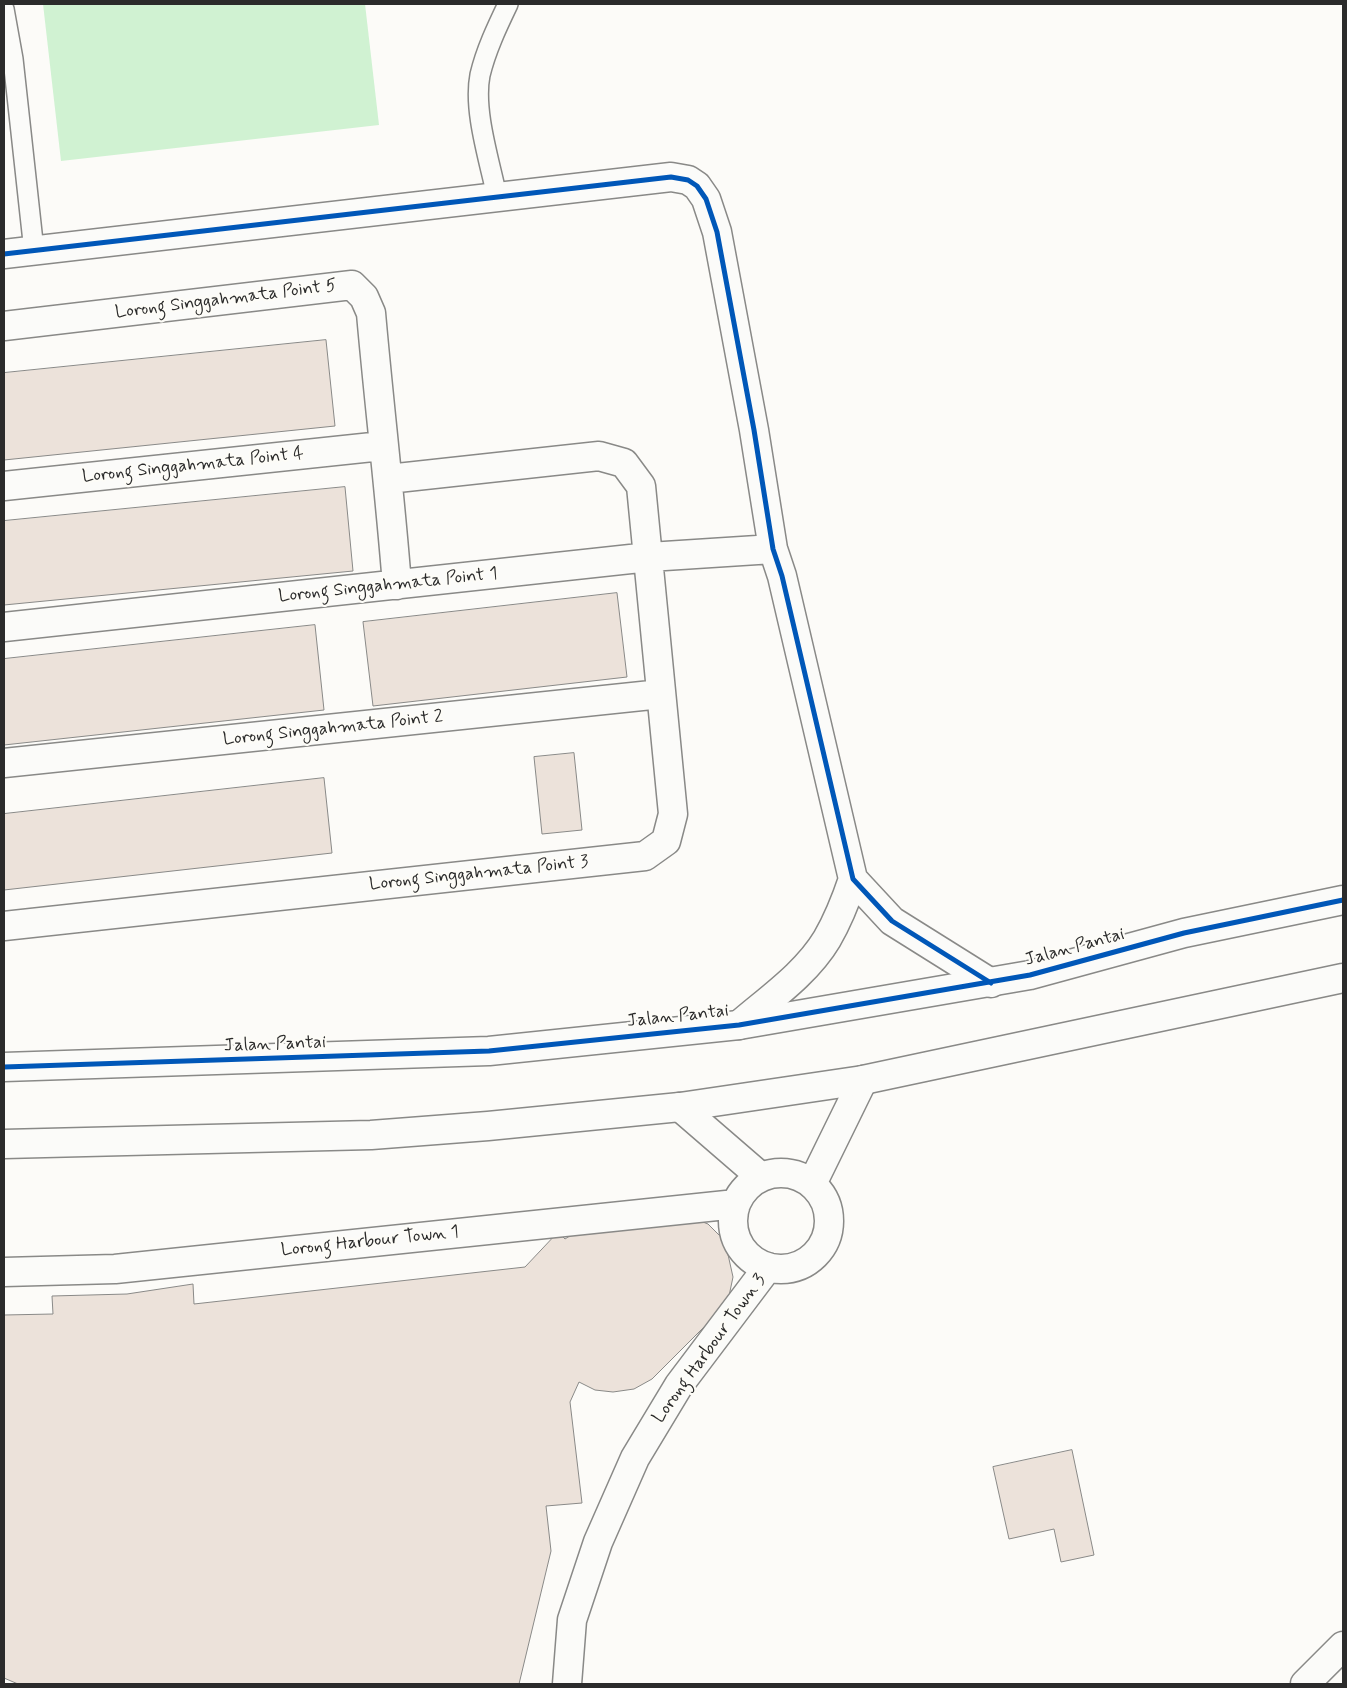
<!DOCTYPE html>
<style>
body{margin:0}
#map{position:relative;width:1347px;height:1688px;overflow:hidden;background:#fcfbf8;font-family:Mynerve,sans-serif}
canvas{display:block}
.frame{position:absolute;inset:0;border:5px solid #2b2b2b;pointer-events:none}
</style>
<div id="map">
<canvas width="1347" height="1688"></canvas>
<div class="frame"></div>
</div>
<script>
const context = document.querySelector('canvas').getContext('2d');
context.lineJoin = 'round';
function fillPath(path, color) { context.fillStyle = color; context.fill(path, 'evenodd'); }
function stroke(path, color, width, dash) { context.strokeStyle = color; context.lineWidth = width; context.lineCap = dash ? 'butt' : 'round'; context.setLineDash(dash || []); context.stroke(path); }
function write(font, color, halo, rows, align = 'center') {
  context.font = font + ' Mynerve,sans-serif'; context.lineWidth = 4.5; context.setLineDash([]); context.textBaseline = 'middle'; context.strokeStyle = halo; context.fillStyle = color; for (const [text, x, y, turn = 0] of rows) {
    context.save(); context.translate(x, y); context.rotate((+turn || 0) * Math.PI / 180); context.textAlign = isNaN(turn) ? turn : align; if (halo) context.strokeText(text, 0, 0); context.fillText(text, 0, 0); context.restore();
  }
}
const green = new Path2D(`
 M43,4H365L379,125L61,161Z`);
const building = new Path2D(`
 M326,340L335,426L4,460V373Z
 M345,487L353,571L4,605V521Z
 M617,593L627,677L373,706L363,622Z
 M315,625L324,710L4,745V659Z
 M574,753L582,830L542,834L534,757Z
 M324,778L332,853L4,890V814Z
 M690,1217L708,1224L725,1241L733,1277L729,1296L714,1317L652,1379L634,1389L613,1392L595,1390L579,1382L570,1402L582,1503L546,1506L551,1551L519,1684H18L4,1678V1315L53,1314L52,1296L127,1294L193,1284L194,1304L525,1267L558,1232L565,1239L582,1228Z
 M1072,1450L1094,1555L1061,1562L1054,1529L1009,1539L993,1467Z`);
const lane = new Path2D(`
 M4,9L13,59L34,251
 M497,197C490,162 473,111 480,75C486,50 497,27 508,4`);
const street = new Path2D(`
 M4,254L671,177L688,180L697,186L706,199L717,232L754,430L773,549L782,576L853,879L892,921L991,983
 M4,326L352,285L364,297L371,313C379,404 390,494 397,585
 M4,486L382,446
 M4,627L649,557L773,549
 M4,763L661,694
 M4,926L645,856L666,841L673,814L641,486L624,463L599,456L388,479
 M739,1025C769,999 806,974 827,939C838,920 846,900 853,879
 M680,1107L761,1177
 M733 1221a48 48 0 1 1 96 0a48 48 0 1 1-96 0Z
 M812,1184L863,1080
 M4,1272L115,1269L736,1204
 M567,1684L572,1620L598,1542L635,1458L679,1385L768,1267
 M1305,1684L1343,1646`);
const secondary = new Path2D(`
 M4,1067L489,1051L739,1025L1030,975L1184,933L1343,900
 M4,1144L371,1135L488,1126L680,1107L863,1080L1343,978`);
const cycleway = new Path2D(`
 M4,254L671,177L688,180L697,186L706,199L717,232L754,430L773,549L782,576L853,879L892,921L991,983
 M4,1067L489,1051L739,1025L1030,975L1184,933L1343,900`);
const streetNames = [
 ["Lorong Singgahmata Point 5",226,300,-7],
 ["Lorong Singgahmata Point 4",193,466,-6],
 ["Lorong Singgahmata Point 1",388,586,-6],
 ["Lorong Singgahmata Point 2",333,729,-6],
 ["Lorong Singgahmata Point 3",479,874,-6],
 ["Jalan Pantai",1075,948,-15],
 ["Jalan Pantai",678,1017,-6],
 ["Jalan Pantai",275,1045,-2],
 ["Lorong Harbour Town 1",370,1242,-6],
 ["Lorong Harbour Town 3",710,1349,-54]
];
fillPath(green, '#d0f2d2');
fillPath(building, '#ece2da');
stroke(building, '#898987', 1);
stroke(lane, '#898987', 22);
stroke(street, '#898987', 31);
stroke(secondary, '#898987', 31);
stroke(lane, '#fbfbf9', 19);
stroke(street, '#fbfbf9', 28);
stroke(secondary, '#fbfbf9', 28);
stroke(cycleway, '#0057b8', 5);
write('18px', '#2b2b2b', '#fdfcf7', streetNames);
</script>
